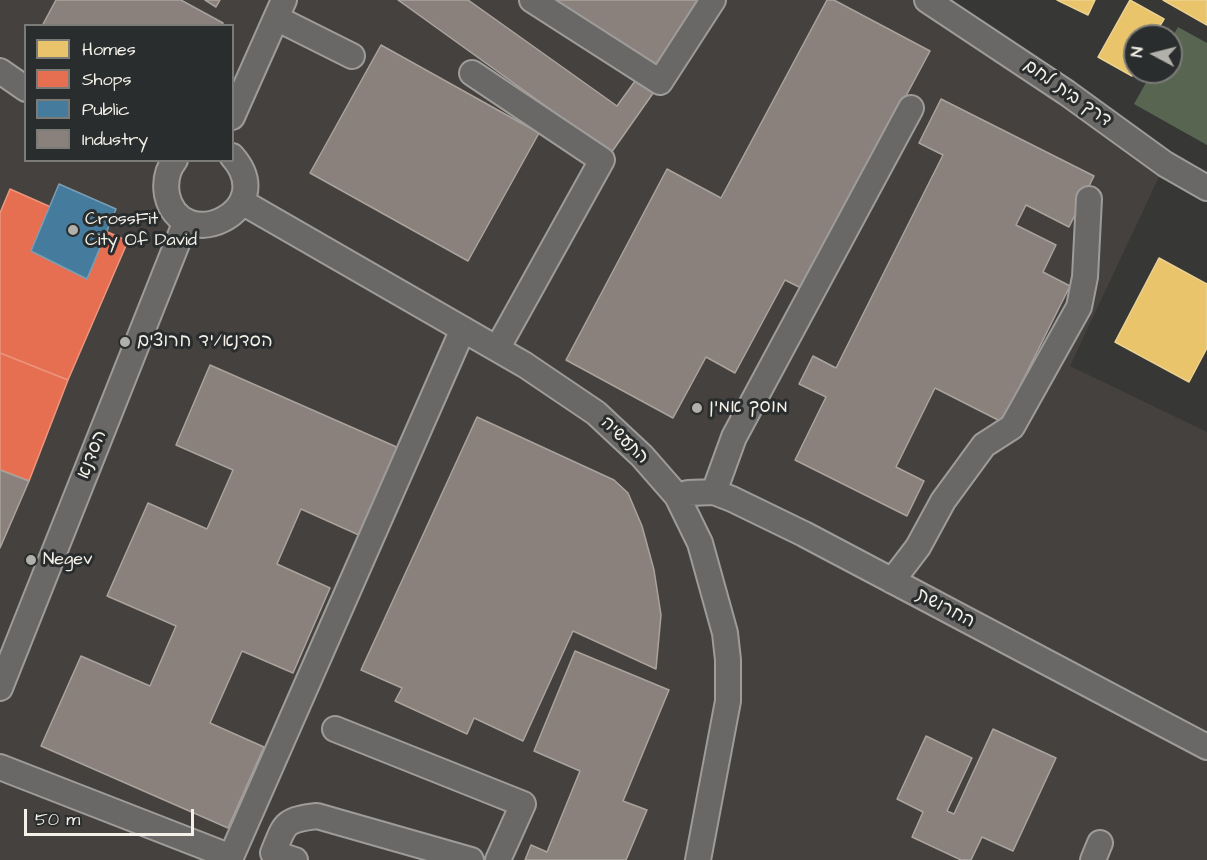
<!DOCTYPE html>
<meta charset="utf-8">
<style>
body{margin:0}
#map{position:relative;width:1207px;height:860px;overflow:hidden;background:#373736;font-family:"Architects Daughter",sans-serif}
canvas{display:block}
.legend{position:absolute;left:24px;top:24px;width:210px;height:138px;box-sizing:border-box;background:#2a2d2e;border:2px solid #7b7b78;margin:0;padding:8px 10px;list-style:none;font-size:18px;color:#f4f1e8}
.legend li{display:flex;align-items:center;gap:12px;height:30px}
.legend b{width:30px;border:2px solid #7b7b78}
.north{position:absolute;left:1123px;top:24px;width:60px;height:60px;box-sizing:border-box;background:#2a2d2e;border:2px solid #7b7b78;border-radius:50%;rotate:277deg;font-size:16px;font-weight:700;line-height:24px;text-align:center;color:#f4f1e8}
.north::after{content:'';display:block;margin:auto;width:21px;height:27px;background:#b2b0aa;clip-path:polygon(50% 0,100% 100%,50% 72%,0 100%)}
.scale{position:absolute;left:24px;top:809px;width:170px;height:27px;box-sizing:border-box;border:3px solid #f4f1e8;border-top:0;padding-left:8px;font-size:18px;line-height:21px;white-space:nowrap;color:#f4f1e8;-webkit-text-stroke:4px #2a2d2e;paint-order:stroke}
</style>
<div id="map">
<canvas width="1207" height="860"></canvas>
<ul class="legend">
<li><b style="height:16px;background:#e9c46a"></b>Homes</li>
<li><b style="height:16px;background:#e76f51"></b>Shops</li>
<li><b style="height:16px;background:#457b9d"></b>Public</li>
<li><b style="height:16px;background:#8a817c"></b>Industry</li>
</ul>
<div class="north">N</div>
<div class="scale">50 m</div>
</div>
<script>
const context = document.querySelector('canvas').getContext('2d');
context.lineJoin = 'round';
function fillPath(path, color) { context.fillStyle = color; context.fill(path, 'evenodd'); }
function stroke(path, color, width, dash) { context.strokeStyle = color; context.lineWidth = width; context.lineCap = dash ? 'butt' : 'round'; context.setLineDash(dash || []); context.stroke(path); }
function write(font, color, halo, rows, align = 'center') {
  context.font = font + ' "Architects Daughter","Playpen Sans Hebrew",sans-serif'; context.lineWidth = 6; context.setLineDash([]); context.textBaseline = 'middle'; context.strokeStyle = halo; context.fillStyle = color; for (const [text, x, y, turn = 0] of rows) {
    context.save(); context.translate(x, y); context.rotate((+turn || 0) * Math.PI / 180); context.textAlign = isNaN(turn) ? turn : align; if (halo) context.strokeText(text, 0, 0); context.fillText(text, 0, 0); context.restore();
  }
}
const built = new Path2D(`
 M0,0H924L1165,164L1070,366L1207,432V860H0ZM26,26H232V160H26Z`);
const green = new Path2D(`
 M1178,27L1207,43V145L1134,104L1152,72H1171V39Z`);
const homes = new Path2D(`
 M1057,0H1095L1088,15Z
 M1130,0L1164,19L1154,36H1135V70L1132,76L1098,57Z
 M1163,0H1207V25Z
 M1159,258L1207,284V348L1189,382L1115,342Z`);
const shops = new Path2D(`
 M10,189L128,241L68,380L0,353V213Z
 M0,353L68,380L29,481L0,470Z`);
const public = new Path2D(`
 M59,184L116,209L87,279L31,251Z`);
const industry = new Path2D(`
 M56,0H181L223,23L222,26H42Z
 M205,0H220L216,7Z
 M398,0H468L617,106L638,77L656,89L611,153Z
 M555,0H705L658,70Z
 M827,0H834L930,51L803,289L785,280L735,373L706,357L673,418L566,360L667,169L721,198Z
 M381,45L539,133L468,261L310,173Z
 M941,99L1094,176L1069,227L1026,205L1016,225L1056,245L1043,272L1070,286L1002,422L935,388L896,467L924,481L907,516L795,460L826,397L799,384L813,356L836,368L943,155L919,143Z
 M210,365L399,448L361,536L301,509L277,564L330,588L293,673L242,651L210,723L264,747L228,828L41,746L81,656L150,686L176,626L107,596L148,503L207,529L233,470L176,445Z
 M477,417L614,480L628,493L642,526L654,570L661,615L656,669L573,631L523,741L474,718L467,734L395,701L402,688L361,670Z
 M0,470L29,481L0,548Z
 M575,651L669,690L623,801L647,810L626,860H525L531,845L547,852L580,771L534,751Z
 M993,729L1056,758L1013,851L982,837L971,860H961L912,837L923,812L897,799L926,736L972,758L947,811L954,814Z`);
const minor = new Path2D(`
 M532,0L660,82L713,0
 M927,0L1067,93L1165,164L1207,188
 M276,18L352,56
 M0,71L26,89
 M472,73L602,160L497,349
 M232,117L284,0
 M175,160C167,170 165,183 167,195C181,257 281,211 232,156
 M242,202L525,365L596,413L642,456L677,496L700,543L725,633L728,660V701L698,860
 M714,492L734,437L911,108
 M677,496L688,493L714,492L732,499L804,534L1207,747
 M892,581L918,547L943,501L984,445L1012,427L1079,307L1085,277L1089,199
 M0,688L186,221
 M335,729L523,804L498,860
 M0,767L231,857L463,329
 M295,860L273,853C285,824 283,820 317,816L471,860
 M1093,860L1100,843`);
const markers = [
 [73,230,6,"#b2b0aa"],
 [125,342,6,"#b2b0aa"],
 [697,408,6,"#b2b0aa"],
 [31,560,6,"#b2b0aa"]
];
const streetNames = [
 ["דרך בית לחם",1067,94,35],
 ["התעשיה",624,441,44],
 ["הסדנא",93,455,-68],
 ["החרושת",945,609,28]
];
const poiNames = [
 ["CrossFit",85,220],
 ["City Of David",85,241],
 ["הסדנא/יד חרוצים",137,342],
 ["מוסך אמין",709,408],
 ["Negev",43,560]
];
fillPath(built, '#45413e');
fillPath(green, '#586651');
fillPath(homes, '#e9c46a');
stroke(homes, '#ecd290', 1.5);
fillPath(shops, '#e76f51');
stroke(shops, '#eb967e', 1.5);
fillPath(public, '#457b9d');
stroke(public, '#7a9eb4', 1.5);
fillPath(industry, '#8a817c');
stroke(industry, '#aaa39c', 1.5);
stroke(minor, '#9d9c9a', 28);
stroke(minor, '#696866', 24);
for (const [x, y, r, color] of markers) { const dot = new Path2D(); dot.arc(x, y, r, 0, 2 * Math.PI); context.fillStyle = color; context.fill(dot); stroke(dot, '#2a2d2e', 2); }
write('18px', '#f4f1e8', '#2a2d2e', streetNames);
write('18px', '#f4f1e8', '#2a2d2e', poiNames, 'left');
</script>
